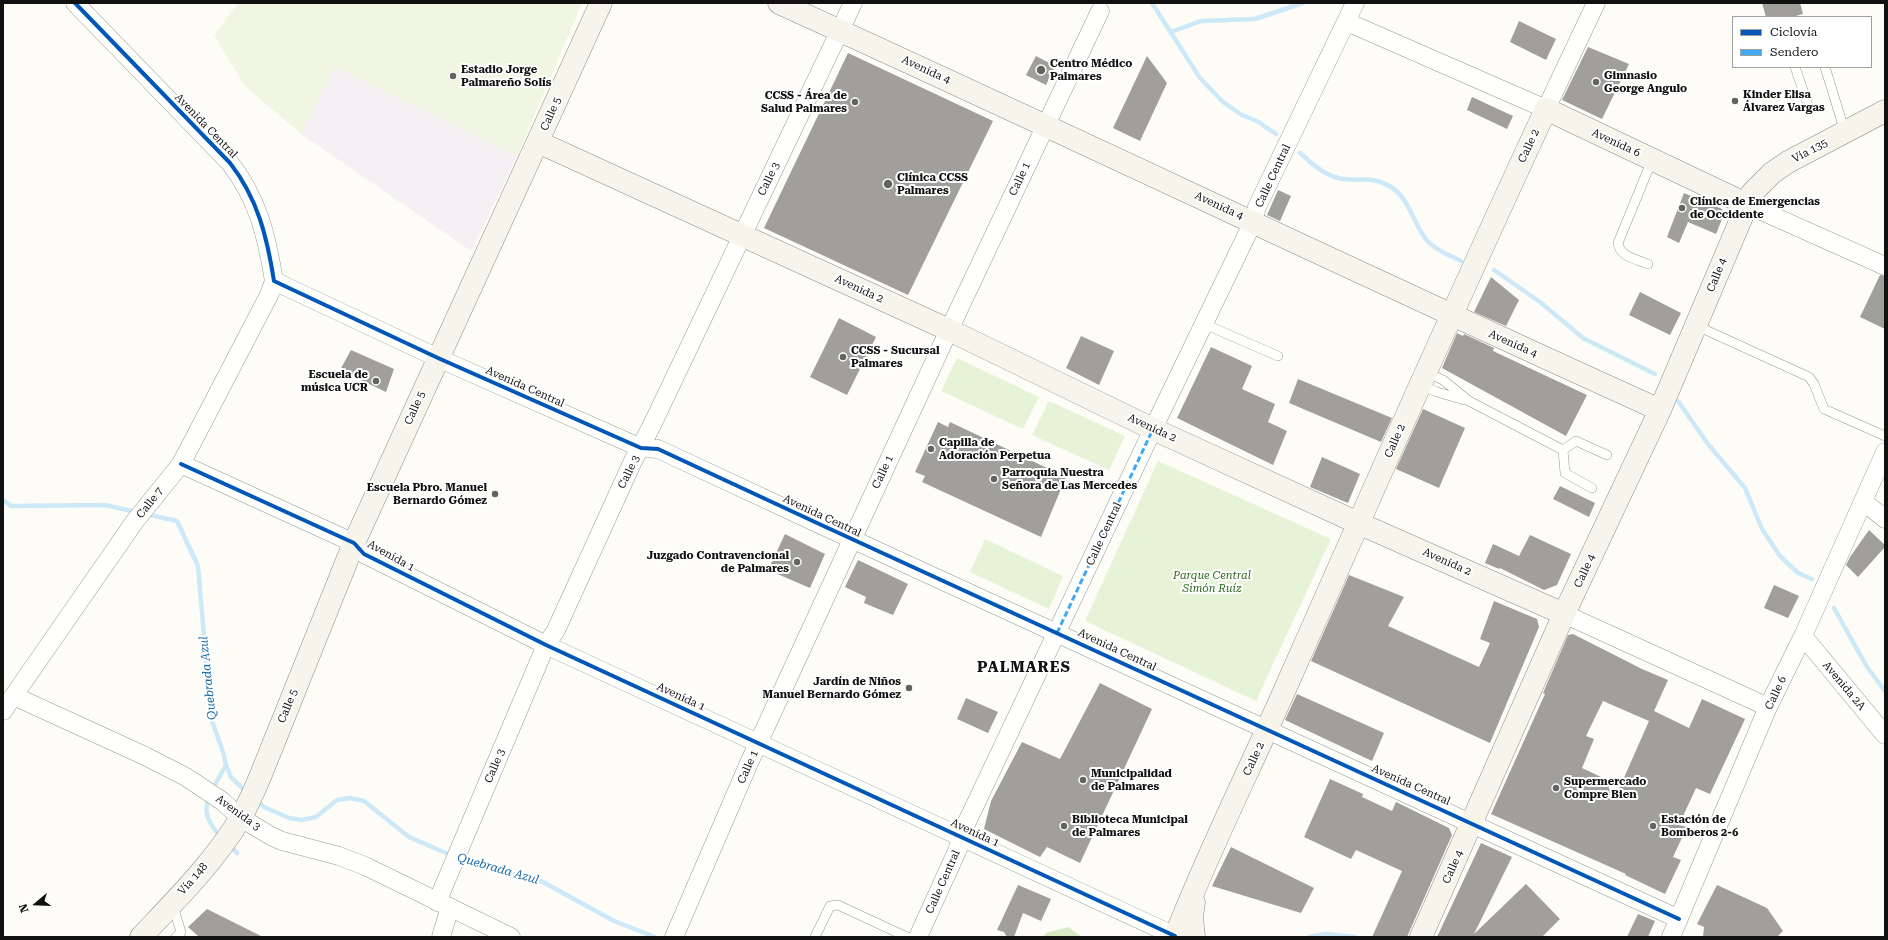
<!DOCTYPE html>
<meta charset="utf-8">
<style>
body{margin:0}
#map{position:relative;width:1888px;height:940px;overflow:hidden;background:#fdfcf7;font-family:"Roboto Serif",serif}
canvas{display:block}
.frame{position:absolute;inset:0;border:4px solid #111;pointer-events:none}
.legend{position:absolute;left:1732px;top:16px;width:140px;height:52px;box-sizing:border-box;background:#fff;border:1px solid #a0a0a0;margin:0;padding:5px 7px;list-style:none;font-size:12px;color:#111}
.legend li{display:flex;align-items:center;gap:8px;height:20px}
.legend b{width:20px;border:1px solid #a0a0a0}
.north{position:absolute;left:16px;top:884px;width:40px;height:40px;-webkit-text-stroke:3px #fff;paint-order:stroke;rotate:251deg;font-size:11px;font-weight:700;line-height:16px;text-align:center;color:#111}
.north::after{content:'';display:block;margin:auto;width:14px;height:18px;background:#111;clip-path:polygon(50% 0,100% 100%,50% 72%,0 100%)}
</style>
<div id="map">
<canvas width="1888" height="940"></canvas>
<div class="frame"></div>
<ul class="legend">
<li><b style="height:5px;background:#0057b8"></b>Ciclovía</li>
<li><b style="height:5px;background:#3fa9f5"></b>Sendero</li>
</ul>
<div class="north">N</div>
</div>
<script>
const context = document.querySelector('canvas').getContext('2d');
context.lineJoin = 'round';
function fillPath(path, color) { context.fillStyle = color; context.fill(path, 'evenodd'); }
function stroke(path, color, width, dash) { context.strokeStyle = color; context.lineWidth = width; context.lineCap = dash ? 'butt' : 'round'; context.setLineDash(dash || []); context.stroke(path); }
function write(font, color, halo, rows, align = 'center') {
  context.font = font + ' "Roboto Serif",serif'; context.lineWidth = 4; context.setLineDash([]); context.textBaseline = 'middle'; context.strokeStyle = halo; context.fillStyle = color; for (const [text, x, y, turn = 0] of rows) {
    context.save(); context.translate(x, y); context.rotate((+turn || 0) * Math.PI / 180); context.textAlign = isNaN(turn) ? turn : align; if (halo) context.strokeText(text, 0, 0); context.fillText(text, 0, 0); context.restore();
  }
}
const industrial = new Path2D(`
 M335,66L517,156L471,251L301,134Z`);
const green = new Path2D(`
 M957,358L1039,397L1023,429L941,391Z
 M1049,401L1125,436L1109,470L1032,435Z
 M1158,461L1331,539L1256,701L1085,621Z
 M985,539L1063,576L1049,609L970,572Z`);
const forest = new Path2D(`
 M1068,927L1082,937H1043L1046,933Z`);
const pitch = new Path2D(`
 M238,3H582L517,156L335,66L301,134L245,86L214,35Z`);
const stream = new Path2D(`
 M1152,3L1200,78L1223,102L1242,115L1257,121L1276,134
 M1171,32L1201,21L1255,19L1303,3
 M1300,153C1311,163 1323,174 1338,178C1360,183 1369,174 1391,187C1409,198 1413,222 1425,238C1433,249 1449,255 1461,261
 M1494,270L1540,302L1583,338L1655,374
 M1678,401L1708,444L1745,488L1762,529L1780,556L1798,573L1812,579
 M3,500L11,506L105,505L136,512
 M146,514L177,521L198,566L211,718L223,752L226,765L231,777L246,792
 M1834,608L1867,667L1885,691
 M212,790L226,765
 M209,797C202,813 210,825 221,837
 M257,801L264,807L289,818L302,820L316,817L337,800L350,798L364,801L409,837L453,856
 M230,845L237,853
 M459,859L471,863L543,882L614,921L655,937
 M1309,937L1326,934L1354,937`);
const building = new Path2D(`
 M1762,3H1800L1803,14L1792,17H1766Z
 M1519,21L1556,39L1546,60L1510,42Z
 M1588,47L1629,64L1602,119L1562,100Z
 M848,53L993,121L908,295L764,228Z
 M1036,56L1055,66L1046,85L1026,75Z
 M1147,56L1167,83L1140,141L1113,128Z
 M1472,97L1513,116L1507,129L1467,110Z
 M1278,190L1291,196L1280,221L1267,215Z
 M1684,193L1722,209L1724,214L1716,234L1688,222L1679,243L1667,237Z
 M1880,275L1885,276V329L1860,317Z
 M1491,277L1519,300L1506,326L1474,312Z
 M1640,292L1681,313L1670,335L1629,315Z
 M839,318L876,337L847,395L810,377Z
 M1457,333L1463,336L1464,334L1494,348L1493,351L1587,395L1566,436L1442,368Z
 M1081,336L1114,351L1099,385L1066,368Z
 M1211,347L1252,366L1242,389L1275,404L1268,422L1287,431L1273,465L1177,418Z
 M351,350L394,369L386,392L340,370Z
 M1298,379L1392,418L1381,442L1289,403Z
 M1423,409L1465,428L1439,488L1396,469Z
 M938,422L948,427L950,422L1066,477L1041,537L922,482L925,476L915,472Z
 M1322,457L1360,474L1348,503L1310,487Z
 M1560,486L1595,503L1589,517L1553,499Z
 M1869,530L1885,545V547L1858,577L1846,565L1850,557Z
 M785,534L825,554L810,588L768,570Z
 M1530,535L1571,554L1557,585L1544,590L1500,568L1499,569L1485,563L1493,544L1519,556Z
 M858,560L908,584L893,615L864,603L866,597L845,587Z
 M1349,575L1404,597L1388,626L1479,667L1490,643L1480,639L1494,601L1537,619L1539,627L1490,743L1311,661Z
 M1774,585L1799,596L1788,618L1764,608Z
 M1573,634L1642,669L1668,680L1654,711L1689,728L1702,699L1745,719L1710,794L1696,788L1679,825L1687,827L1673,857L1681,860L1665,894L1625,875L1626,874L1491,814L1545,694L1543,693L1568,635ZM1603,701L1649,721L1615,798L1603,778L1582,768L1594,739L1586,736Z
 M1100,683L1152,709L1080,863L1047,847L1040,857L984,829L991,801L1022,742L1060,759Z
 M1297,694L1384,733L1372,761L1285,720Z
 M966,698L998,712L988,733L957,719Z
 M1330,779L1363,794L1362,797L1392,811L1396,802L1449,828L1452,835L1407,937H1372L1402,871L1356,850L1351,859L1304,837Z
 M1481,843L1512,857L1474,934L1526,884L1560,919L1542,937H1437Z
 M1231,847L1314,888L1301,913L1212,886Z
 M1018,885L1051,899L1041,921L1023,913L1014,937H1007L1004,932L997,930Z
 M1717,885L1767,908L1783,931L1777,937H1703L1704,927L1697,924Z
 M207,909L263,937H199L188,927Z
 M1638,914L1655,921L1648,937H1627Z`);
const lane = new Path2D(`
 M1795,67L1808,105
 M1825,67L1845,132
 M1648,264C1636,259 1620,257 1618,243L1652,160
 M1204,324L1278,356
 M1697,326L1809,377L1814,384L1824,409L1885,436
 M1426,372L1443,380L1469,401L1563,450
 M1420,385L1437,392L1464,400
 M1563,450L1565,473L1592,488
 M1563,450L1576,441L1607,455
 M173,906L181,932L176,937
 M815,937L830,906L838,905L907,937`);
const street = new Path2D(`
 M75,3L230,163C258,199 267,237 274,281L438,358L641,448L658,449C997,608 1339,760 1679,919
 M1347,22L1546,109L1596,3
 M1746,204L1885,266
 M181,464L354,543L364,554L546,645L1175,936
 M1864,502L1885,519
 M1564,614L1768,707
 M1803,636L1885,735
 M14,696L145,756L186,777L222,801L241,818L271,836L282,841L339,856L365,866L511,937
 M3,711L135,521L181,464L269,295L274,281
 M437,902L546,645L556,630L633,461L651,427L853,3
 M441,937L450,907
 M674,937L749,763L949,330L1100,11
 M918,937L957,851L967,822L1153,429L1253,222L1257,207L1355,3
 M1671,937L1768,707L1803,636L1885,452`);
const secondary = new Path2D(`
 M779,3C1074,137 1365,277 1660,410
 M538,142L949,330L1153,429L1358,523L1564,614
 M141,937C176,900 214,862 240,819C248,805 254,791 260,777L354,543L601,3
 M1175,937C1208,852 1249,771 1286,687C1371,494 1457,301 1546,109L1746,204
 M1194,937L1192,917L1194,902
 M1421,937L1564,614L1660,410L1752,193L1772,173L1788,162L1885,111`);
const quiet = new Path2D(`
 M1057,633L1153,429`);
const cycleway = new Path2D(`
 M75,3L230,163C258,199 267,237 274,281L438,358L641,448L658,449C997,608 1339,760 1679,919
 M181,464L354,543L364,554L546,645L1175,936`);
const markers = [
 [1041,70,5,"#646362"],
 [453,76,4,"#646362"],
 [1596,82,4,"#646362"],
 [1735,101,4,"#646362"],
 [855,102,4,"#646362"],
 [888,184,5,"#646362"],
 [1682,208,4,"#646362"],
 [843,357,4,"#646362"],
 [376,381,4,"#646362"],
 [931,449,4,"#646362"],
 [994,479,4,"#646362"],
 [495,494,4,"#646362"],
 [797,562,4,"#646362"],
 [909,688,4,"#646362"],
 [1083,780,4,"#646362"],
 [1556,788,4,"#646362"],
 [1064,826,4,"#646362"],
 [1653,826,4,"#646362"]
];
const poiNames = [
 ["Centro Médico",1050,64],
 ["Palmares",1050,77],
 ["Estadio Jorge",461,70],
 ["Palmareño Solís",461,83],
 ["Gimnasio",1604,76],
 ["George Angulo",1604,89],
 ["Kinder Elisa",1743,95],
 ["Álvarez Vargas",1743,108],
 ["CCSS - Área de",847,96,"right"],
 ["Salud Palmares",847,109,"right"],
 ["Clínica CCSS",897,178],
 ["Palmares",897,191],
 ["Clínica de Emergencias",1690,202],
 ["de Occidente",1690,215],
 ["CCSS - Sucursal",851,351],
 ["Palmares",851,364],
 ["Escuela de",368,375,"right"],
 ["música UCR",368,388,"right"],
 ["Capilla de",939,443],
 ["Adoración Perpetua",939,456],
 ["Parroquia Nuestra",1002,473],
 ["Señora de Las Mercedes",1002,486],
 ["Escuela Pbro. Manuel",487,488,"right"],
 ["Bernardo Gómez",487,501,"right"],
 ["Juzgado Contravencional",789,556,"right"],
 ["de Palmares",789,569,"right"],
 ["Jardín de Niños",901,682,"right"],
 ["Manuel Bernardo Gómez",901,695,"right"],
 ["Municipalidad",1091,774],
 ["de Palmares",1091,787],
 ["Supermercado",1564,782],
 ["Compre Bien",1564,795],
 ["Biblioteca Municipal",1072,820],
 ["de Palmares",1072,833],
 ["Estación de",1661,820],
 ["Bomberos 2-6",1661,833]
];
const streetNames = [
 ["Avenida 4",926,70,25],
 ["Calle 5",551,114,-66],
 ["Avenida Central",206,126,46],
 ["Avenida 6",1616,143,25],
 ["Calle 2",1529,146,-65],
 ["Vía 135",1810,151,-28],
 ["Calle Central",1273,176,-65],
 ["Calle 3",769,179,-64],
 ["Calle 1",1020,179,-65],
 ["Avenida 4",1219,206,25],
 ["Calle 4",1717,275,-68],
 ["Avenida 2",859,289,25],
 ["Avenida 4",1513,344,24],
 ["Avenida Central",525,387,24],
 ["Calle 5",415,408,-66],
 ["Avenida 2",1152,428,25],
 ["Calle 2",1395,441,-66],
 ["Calle 3",629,472,-64],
 ["Calle 1",883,472,-65],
 ["Calle 7",150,503,-52],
 ["Avenida Central",822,516,25],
 ["Calle Central",1104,534,-65],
 ["Avenida 1",391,556,29],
 ["Avenida 2",1447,562,24],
 ["Calle 4",1585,571,-65],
 ["Avenida Central",1117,650,25],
 ["Avenida 2A",1844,686,50],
 ["Calle 6",1776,693,-65],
 ["Avenida 1",681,697,25],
 ["Calle 5",288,706,-68],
 ["Calle 2",1254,759,-65],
 ["Calle 3",495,766,-67],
 ["Calle 1",748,767,-66],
 ["Avenida Central",1411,785,24],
 ["Avenida 3",238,813,36],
 ["Avenida 1",975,833,25],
 ["Calle 4",1453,867,-66],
 ["Vía 148",193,879,-49],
 ["Calle Central",943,882,-66]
];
const parkNames = [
 ["Parque Central",1212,576],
 ["Simón Ruíz",1212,589]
];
const waterNames = [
 ["Quebrada Azul",208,678,-96],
 ["Quebrada Azul",498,869,16]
];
const districtNames = [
 ["PALMARES",1024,668]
];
fillPath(industrial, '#f5f0f3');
fillPath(green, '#e7f3d7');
fillPath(forest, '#d8eac5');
fillPath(pitch, '#f0f6e1');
stroke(stream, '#cde8f7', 4.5);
fillPath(building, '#a19f9c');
stroke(lane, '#979795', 10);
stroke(street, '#979795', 19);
stroke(secondary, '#8e8d8b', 23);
stroke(lane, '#fffffe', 9);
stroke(street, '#fffffe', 18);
stroke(secondary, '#f6f4eb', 22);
stroke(quiet, '#3fa9f5', 3, [6, 3]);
stroke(cycleway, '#0057b8', 4);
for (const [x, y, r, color] of markers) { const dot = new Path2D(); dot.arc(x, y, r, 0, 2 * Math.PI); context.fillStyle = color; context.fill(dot); stroke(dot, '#fff', 1.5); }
write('bold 11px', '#111', '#fff', poiNames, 'left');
write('11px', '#111', '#fff', streetNames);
write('italic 11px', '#2f6b1f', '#fff', parkNames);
write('italic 12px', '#1768a6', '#fff', waterNames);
context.letterSpacing = '1px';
write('bold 15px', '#111', '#fff', districtNames);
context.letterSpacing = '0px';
</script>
